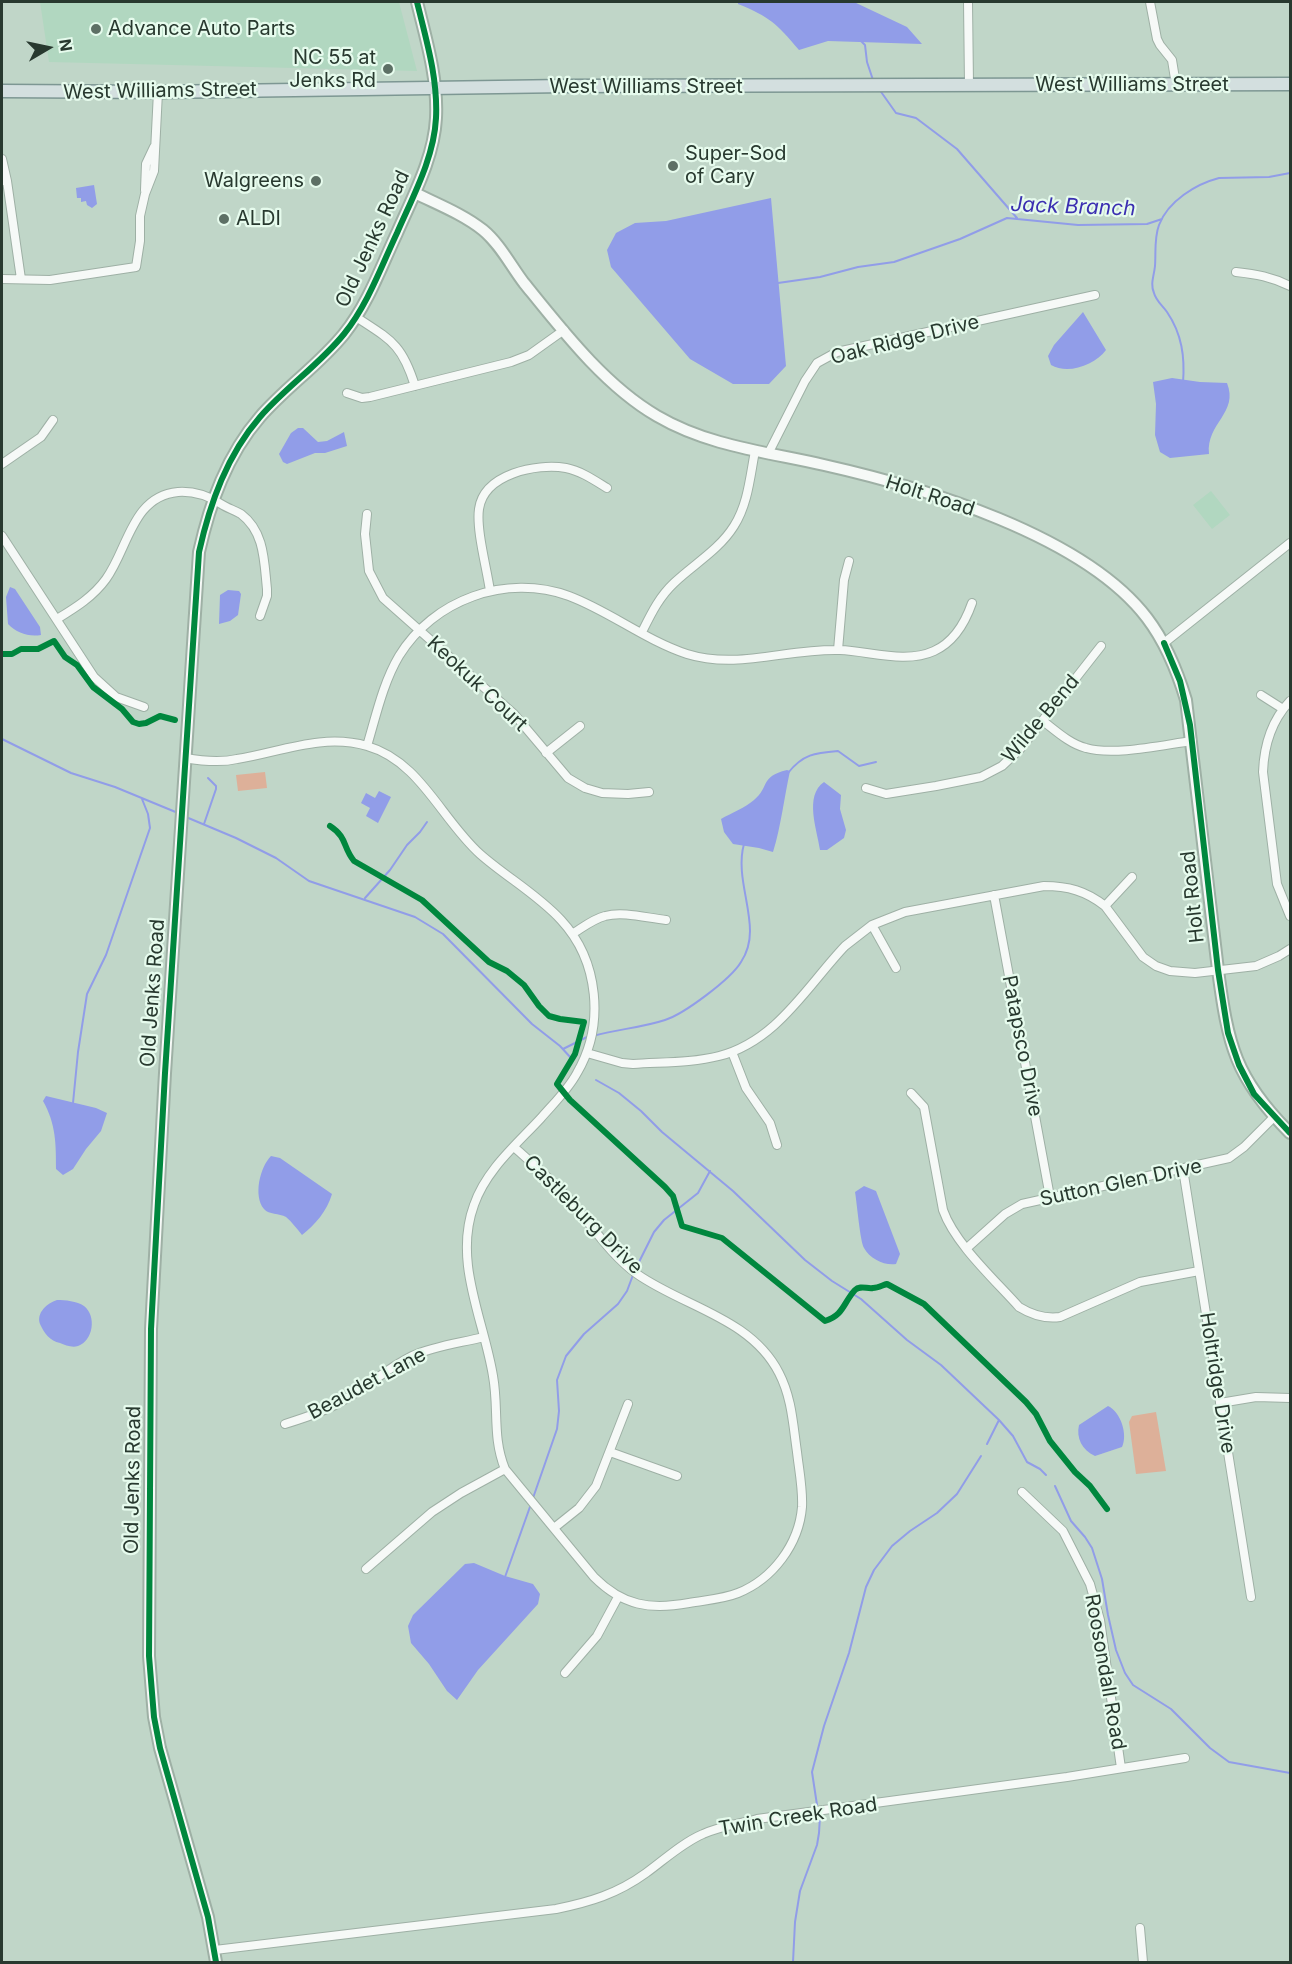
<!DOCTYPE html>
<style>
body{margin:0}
#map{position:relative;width:1292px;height:1964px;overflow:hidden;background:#c0d6c8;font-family:Inter,sans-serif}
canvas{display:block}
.frame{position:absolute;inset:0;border:3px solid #28392f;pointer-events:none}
.north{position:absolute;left:18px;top:18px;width:60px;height:60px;-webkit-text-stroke:4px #e6fbed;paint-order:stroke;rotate:81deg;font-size:16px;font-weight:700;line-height:24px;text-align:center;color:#28392f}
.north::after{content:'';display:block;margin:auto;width:21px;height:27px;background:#28392f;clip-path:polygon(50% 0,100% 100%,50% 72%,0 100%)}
</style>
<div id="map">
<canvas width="1292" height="1964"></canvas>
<div class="frame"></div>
<div class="north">N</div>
</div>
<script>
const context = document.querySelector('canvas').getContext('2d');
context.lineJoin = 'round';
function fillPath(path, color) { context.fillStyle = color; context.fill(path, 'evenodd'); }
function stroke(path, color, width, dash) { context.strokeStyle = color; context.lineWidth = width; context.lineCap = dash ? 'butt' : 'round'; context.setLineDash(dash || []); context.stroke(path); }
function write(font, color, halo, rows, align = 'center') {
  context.font = font + ' Inter,sans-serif'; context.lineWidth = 4.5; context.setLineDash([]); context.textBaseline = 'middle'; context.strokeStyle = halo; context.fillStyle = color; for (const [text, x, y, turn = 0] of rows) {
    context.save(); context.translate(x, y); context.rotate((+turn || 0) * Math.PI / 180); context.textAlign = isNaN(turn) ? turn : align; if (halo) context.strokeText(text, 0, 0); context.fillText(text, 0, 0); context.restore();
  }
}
const built = new Path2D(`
 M40,2H399L417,71L49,62Z
 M1211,491L1230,515L1212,529L1193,505Z`);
const green = new Path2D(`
 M265,772L267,788L238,791L236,775Z
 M1156,1412L1166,1471L1136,1474L1129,1422L1132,1416Z`);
const water = new Path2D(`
 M738,2H854L907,27L922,44L828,41L799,50C776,23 770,17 738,4Z
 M94,185L97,204L92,208L87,205L86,201L81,202V198H77L76,188Z
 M771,198L786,366L769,384H733L690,359L611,267L607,250L616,233L635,223L666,221Z
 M1083,312L1106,350C1095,365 1068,375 1051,365L1048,356L1054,345Z
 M1172,378L1200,382L1227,383C1239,413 1206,423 1209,454L1170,458L1160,452L1155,435L1156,404L1153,382Z
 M298,428H303L318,442L327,441L344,432L347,446L325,453H315L287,464L283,462L279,454L291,433Z
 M10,587L15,589L40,627L41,635C28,637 17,633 8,624L6,597Z
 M228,590L239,591L241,594L238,615L230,621L219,624L220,595Z
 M787,770L790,771C784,798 781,826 773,852L759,848L733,844L724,832L721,819C731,813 745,808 754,800C770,787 759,777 787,770Z
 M824,782L841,795L840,809L846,830L844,838L827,850H820C817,829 804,796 824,782Z
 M379,791L391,797L378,823L366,816L370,808L361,803L366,793L375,798Z
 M46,1096L96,1108L107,1113L101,1131L86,1149L73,1169L63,1175L56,1169C56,1144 56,1124 43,1101Z
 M271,1156L280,1158L332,1194C327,1211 315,1225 302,1235C297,1229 292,1222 286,1217C279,1213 269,1215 264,1209C253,1196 260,1167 271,1156Z
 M864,1186L876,1191L900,1254L896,1264C885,1266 870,1259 864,1248C860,1241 857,1203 855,1192Z
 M57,1300C65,1300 77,1301 84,1306C97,1316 93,1341 78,1346C72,1348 65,1345 60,1343C50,1341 44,1333 40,1324C36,1313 47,1303 57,1300Z
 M1108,1406C1121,1412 1128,1435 1122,1447L1095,1456C1082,1450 1076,1438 1079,1425Z
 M474,1563L505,1576L533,1584L540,1594L538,1604L478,1670L457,1700L447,1691L429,1664L411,1643L408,1626L413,1615L465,1564Z`);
const stream = new Path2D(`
 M861,41L865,45L867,62L873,80
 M879,89L896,113L916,118L957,149L1017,218
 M778,283L820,277L858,267L894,262L960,239L1007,218L1078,225L1147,224L1162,219
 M1183,383C1185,357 1182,334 1167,312C1163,306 1156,301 1154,293C1150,284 1154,276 1155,266C1156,253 1154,238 1159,225C1168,201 1196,184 1219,178L1269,177L1290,173
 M2,739L71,773L115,787L178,813
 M788,773C803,754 815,753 838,751L859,766L876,762
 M186,817L236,838L276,858L309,881L415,917L443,934L532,1024L560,1046L571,1058
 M204,824L216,789V786L208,778
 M365,898L390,870L407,845L420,832L427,822
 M593,1036C617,1029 641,1028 665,1020C684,1014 731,979 741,962C747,953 750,941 750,931C750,903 736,872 744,844
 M563,1049L587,1037
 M596,1080L619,1093L641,1111L662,1132L733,1191L805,1260L832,1281L861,1299L907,1340L941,1365L999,1420L1013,1436L1027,1462L1040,1469L1046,1475
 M73,1103L78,1052L87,994L106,955L150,828L148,814L142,799
 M635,1270L654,1232L664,1220L698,1193L710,1171
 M987,1444L999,1420
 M1055,1486L1071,1521L1085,1537L1092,1548L1102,1579L1108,1615L1116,1650L1125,1673L1133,1685L1171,1709L1210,1748L1229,1762L1290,1773
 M533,1498L557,1429L559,1411L557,1380L566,1356L584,1334L618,1304L627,1291L633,1275
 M505,1577L531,1504
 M817,1805L812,1772L824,1726L849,1653L866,1587L874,1570L892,1546L910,1531L937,1513L957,1494L981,1456
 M793,1962L795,1922L800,1891L817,1845L819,1833L820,1816`);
const street = new Path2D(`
 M968,2L969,85
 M1150,2L1157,39L1160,45L1172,60L1176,85
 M2,159L7,181
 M2,181H7L21,279
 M145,190L146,164L154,147
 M1236,272C1256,274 1272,277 1290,286
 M2,279L50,280L136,267L140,241V216L145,194L154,171L158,92
 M356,317C391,340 402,344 415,386
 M347,393L362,398L370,397L511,362L529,355L564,330
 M768,454L805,381L817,363L837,352L1095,295
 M2,464L41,437L53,420
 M367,514L365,534L369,571L383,598L514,714L568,778L585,788L602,793L628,794L649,792
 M2,536L94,677L116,697L144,707
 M490,591C487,569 476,530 479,509C484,474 536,463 566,468C581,471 594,480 607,488
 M57,619C75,608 93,597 106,579C128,549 132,496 178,492C194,491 207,495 221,504C227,508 234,510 241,514C265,532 264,562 267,589V596L260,616
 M642,632C651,614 659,597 674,583C694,564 719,550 734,526C748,504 750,477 755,451
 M1164,643L1290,543
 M838,650L844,580L849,561
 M1261,695L1283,709
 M1290,701C1272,720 1264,746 1263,772L1277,884L1290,916
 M1043,721C1056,731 1070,744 1086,748C1114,756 1162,745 1192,741
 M367,746C376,716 383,683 399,656C433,600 506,573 569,596C609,611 645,640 687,654C738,670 788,648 840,650C869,651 906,664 934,651C954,642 965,623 972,603
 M546,753L580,726
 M185,758C202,761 220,763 237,759C280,752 323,733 367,746C420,761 441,819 480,854C506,877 537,894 561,920C599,961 605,1025 577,1073C568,1090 553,1104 541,1118C516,1145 486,1170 474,1205C453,1262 484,1320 493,1376C499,1409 492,1437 505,1469L594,1577C623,1606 650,1610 689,1603C705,1600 723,1599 738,1593C773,1579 799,1544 802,1507C803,1489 799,1470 797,1452C793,1425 792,1398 779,1373C751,1318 684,1307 637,1274C609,1254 590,1222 567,1197C551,1179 532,1163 514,1147
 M866,788L886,794L936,786L981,777L1002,766L1021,748L1101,646
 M994,895L1050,1197
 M1105,906L1132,877
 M872,925L896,968
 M572,934C582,928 593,919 605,916C623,911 647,918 666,920
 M732,1052L746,1088L770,1123L777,1145
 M587,1053L622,1063L633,1064C661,1062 692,1063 719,1056C777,1041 807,986 845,946L872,925L905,912L1044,886C1068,886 1086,891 1105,906L1143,957L1156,966L1170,971L1195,973L1256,966L1279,956L1290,949
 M911,1093L924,1107L943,1210C955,1244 995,1280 1019,1307C1032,1315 1045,1319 1060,1317L1140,1282L1199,1271
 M1183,1169L1251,1597
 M967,1248L1005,1214L1022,1204L1229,1158L1244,1147L1274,1117
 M1220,1403L1256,1397L1290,1398
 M285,1424C307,1417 329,1410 349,1397C371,1384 389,1367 412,1356C434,1346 460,1343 484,1337
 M610,1452L677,1476
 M1022,1492L1063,1531L1090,1584L1100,1620L1121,1768
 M554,1528L579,1508L596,1486L628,1404
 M366,1569L432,1512L461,1493L505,1469
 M565,1673L597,1636L618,1597
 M1140,1928L1143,1962
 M215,1950L556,1909C590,1902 617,1894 646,1873C664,1860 682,1843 703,1834C720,1826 739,1824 757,1819L1067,1777L1185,1758`);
const secondary = new Path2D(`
 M415,193C437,204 463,214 483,230C500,244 511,266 524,283C562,330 605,386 657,416C708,446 767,452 824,465C922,487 1084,535 1147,618C1166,643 1177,670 1186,700L1218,970C1228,1045 1235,1078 1290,1133
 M216,1962L208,1917L160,1748L154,1717L149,1656L151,1329L165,1073L199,552C210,503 227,455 260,417C286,387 319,365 344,334C368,304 381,267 397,233C413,196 434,158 436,118C438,78 426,39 417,2`);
const primary = new Path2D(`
 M2,91L158,92L566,86L1290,84`);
const cycleway = new Path2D(`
 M1164,643L1180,681L1190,725L1218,970L1228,1033L1239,1065L1254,1094L1290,1133
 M2,654H12L21,649H38L54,641L65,657L77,665L93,687L122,709L133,722L139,724L146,723L160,716L175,720
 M330,826C348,838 342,846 354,861L422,900L489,962L507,971L524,985L539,1006L549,1016L560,1019L584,1022L575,1054L557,1084L570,1100L665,1187L673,1196L682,1226L722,1238L825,1321C844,1315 843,1303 855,1290C860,1285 867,1289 873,1288C878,1288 883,1285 887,1284L924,1304L1026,1402L1036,1414L1050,1441L1075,1472L1090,1486L1107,1509
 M216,1962L208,1917L160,1748L154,1717L149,1656L151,1329L165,1073L199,552C210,503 227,455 260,417C286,387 319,365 344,334C368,304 381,267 397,233C413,196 434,158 436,118C438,78 426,39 417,2`);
const markers = [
 [96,29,6,"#5d7065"],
 [388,69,6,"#5d7065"],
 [673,166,6,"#5d7065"],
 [316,181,6,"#5d7065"],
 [224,219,6,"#5d7065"]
];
const poiNames = [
 ["Advance Auto Parts",108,29],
 ["NC 55 at",376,58,"right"],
 ["Jenks Rd",376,81,"right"],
 ["Super-Sod",685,154],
 ["of Cary",685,177],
 ["Walgreens",304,181,"right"],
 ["ALDI",236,219]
];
const streetNames = [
 ["West Williams Street",1132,85],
 ["West Williams Street",646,87],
 ["West Williams Street",160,91,-1],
 ["Old Jenks Road",373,239,-65],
 ["Oak Ridge Drive",905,340,-14],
 ["Holt Road",930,496,18],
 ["Keokuk Court",477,684,43],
 ["Wilde Bend",1041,719,-50],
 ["Holt Road",1193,897,-96],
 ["Old Jenks Road",153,993,-86],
 ["Patapsco Drive",1022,1046,79],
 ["Sutton Glen Drive",1121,1183,-12],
 ["Castleburg Drive",583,1215,45],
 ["Holtridge Drive",1217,1383,81],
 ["Beaudet Lane",367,1384,-28],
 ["Old Jenks Road",133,1480,-89],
 ["Roosondall Road",1105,1672,80],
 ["Twin Creek Road",798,1817,-9]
];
const waterNames = [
 ["Jack Branch",1073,207,2]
];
fillPath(built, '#b1d7c0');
fillPath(green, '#ddb099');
fillPath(water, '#919de8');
stroke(stream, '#919de8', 2);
stroke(street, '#9eb0a5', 10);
stroke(secondary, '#9eb0a5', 14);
stroke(primary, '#7d9793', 15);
stroke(street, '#f6f9f7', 8);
stroke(secondary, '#f6f9f7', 10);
stroke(primary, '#d3dfdf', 12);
stroke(cycleway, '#00873e', 6);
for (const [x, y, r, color] of markers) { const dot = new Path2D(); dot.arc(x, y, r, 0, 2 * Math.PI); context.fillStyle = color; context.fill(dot); stroke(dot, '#e6fbed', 2); }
write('20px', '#28392f', '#e6fbed', poiNames, 'left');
write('20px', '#28392f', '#e6fbed', streetNames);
write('italic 21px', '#3b2fb1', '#e6fbed', waterNames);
</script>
